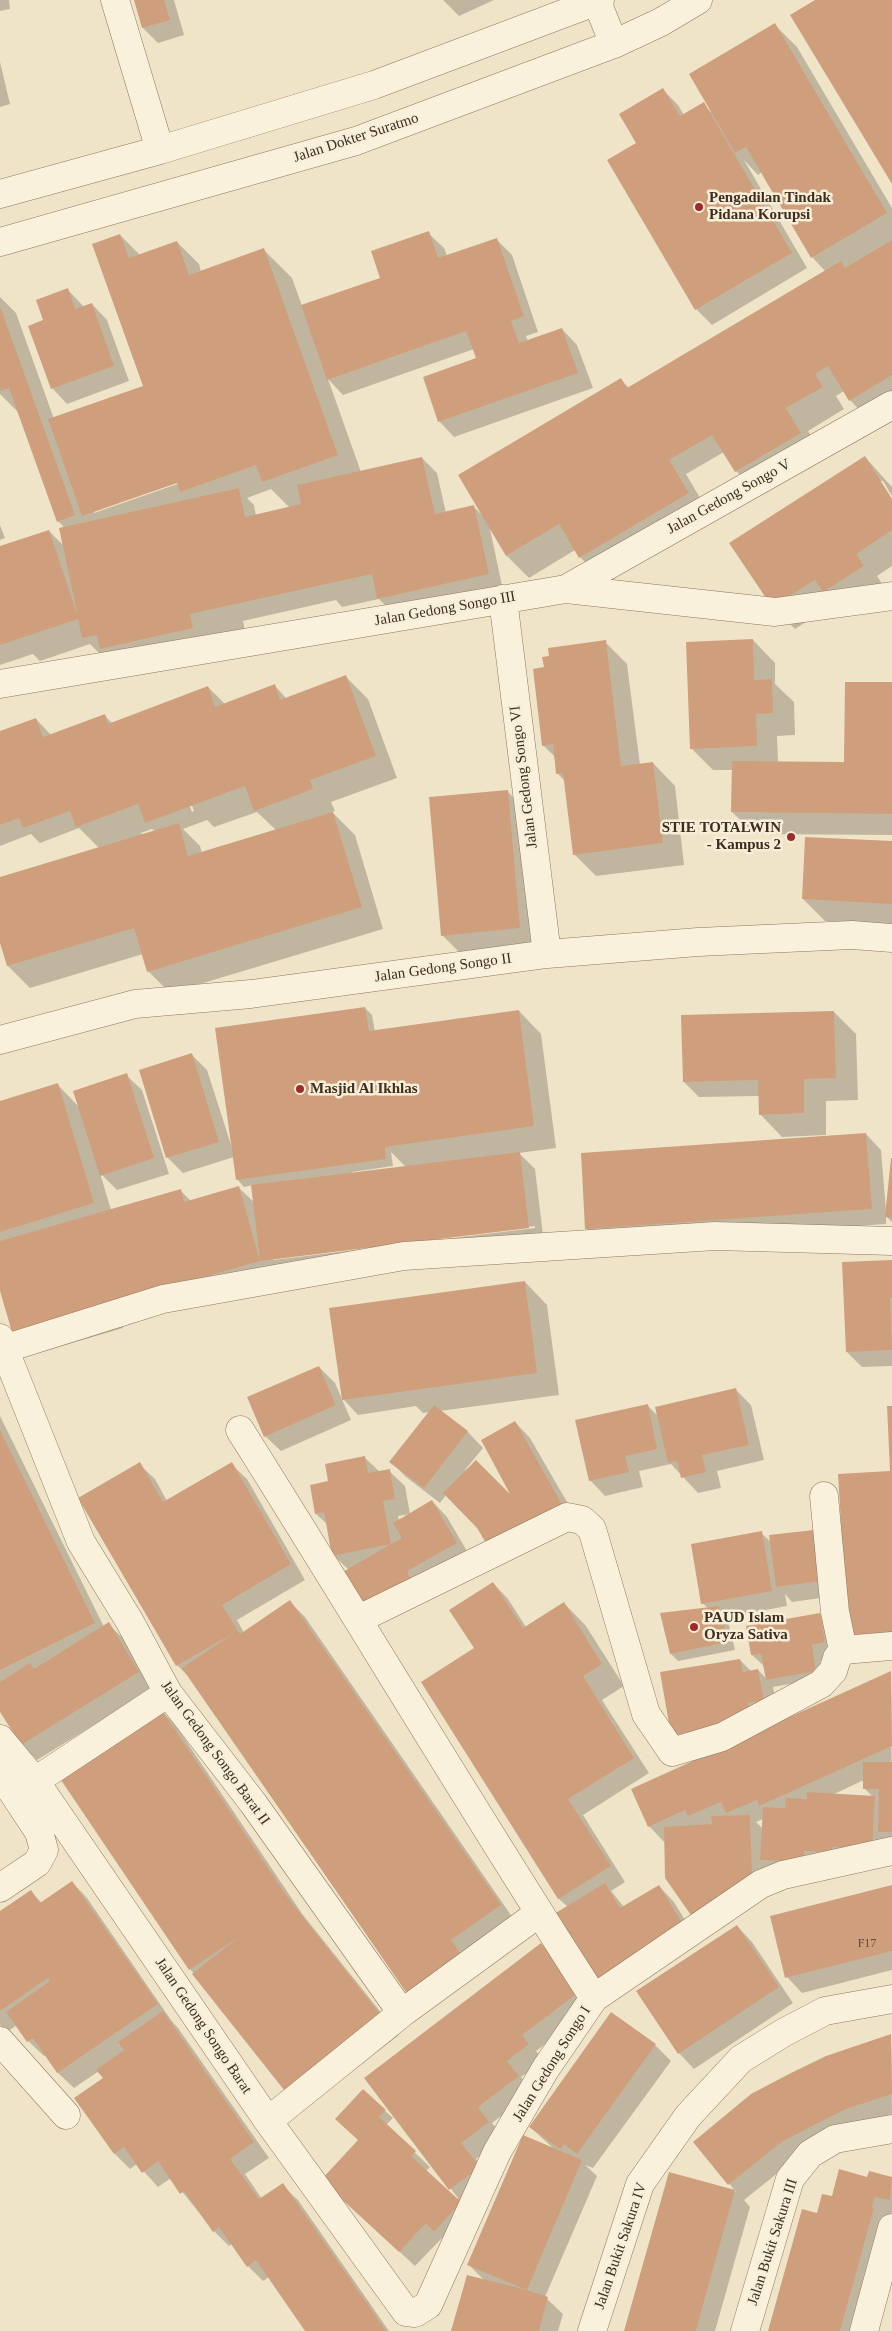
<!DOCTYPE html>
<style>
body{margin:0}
canvas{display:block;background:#f0e4c8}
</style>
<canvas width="892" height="2331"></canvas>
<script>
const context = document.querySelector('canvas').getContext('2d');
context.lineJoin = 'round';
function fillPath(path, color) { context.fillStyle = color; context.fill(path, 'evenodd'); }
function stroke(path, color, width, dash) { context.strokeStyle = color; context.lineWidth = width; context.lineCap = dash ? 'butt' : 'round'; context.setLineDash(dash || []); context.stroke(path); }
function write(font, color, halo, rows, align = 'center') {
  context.font = font + ' Georgia,serif'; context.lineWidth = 5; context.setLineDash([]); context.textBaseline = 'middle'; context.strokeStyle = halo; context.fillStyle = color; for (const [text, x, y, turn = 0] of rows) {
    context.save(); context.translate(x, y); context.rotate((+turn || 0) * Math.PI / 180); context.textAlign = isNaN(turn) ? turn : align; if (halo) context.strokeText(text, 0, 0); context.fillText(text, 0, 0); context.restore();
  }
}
const shadow = new Path2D(`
 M0,0H9L10,9L0,11Z
 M135,0H174L184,35L158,43L143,28Z
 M443,0H494L459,16Z
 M775,25L797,47L892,208V400L865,416L850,400L844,391L836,396L844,409L808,431L822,456L758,493L736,471L724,452L686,474L710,515L602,579L580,557L575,550L529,578L507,556L490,529L503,590L394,614L379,599L342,607L336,600L243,621L246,636L220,656L129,676L116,664L111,665L90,644L40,661L33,654L0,665V548L49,531L64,546L65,528L58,521L19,413L0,394V297L16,313L54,419L144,387L120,235L140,255L177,242L199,264L201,272L264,250L292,278L302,306L381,278L428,233L444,248L447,256L496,239L512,255L538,332L526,336L528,341L562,329L577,345L593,388L454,437L439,421L478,359L474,349L343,395L328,379L361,472L422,458L437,473L446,513L474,507L482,515L621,380L629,388L826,272L812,257L762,172L758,175L744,160L807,268L712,325L696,309L638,144L663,90L678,105L684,115L703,104L711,112ZM182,480L183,482L94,513V511ZM271,489L290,508L256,516L254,505L247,498Z
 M0,62L10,104L0,107Z
 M68,290L84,307L92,304L107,320L129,381L67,404L52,388L45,321Z
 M865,457L892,487V496L883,481H880L892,501V566L877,576L885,588L835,603L795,629L773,607Z
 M0,525L5,538L0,540Z
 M753,640L775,663V684L794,702L795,735L777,736L778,762L847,763L892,683V835L755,834L732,812L733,770H713L691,748Z
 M605,642L627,664L640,765L653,763L675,786L684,865L596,876L574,854L566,782L557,773L555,757L543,745L545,669Z
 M346,677L368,699L397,778L331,802L335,811L332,812L355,835L383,929L170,993L148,971L143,954L30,988L8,966L0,939V878L99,848L79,828L40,843L31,834L0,846V733L36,719L51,735L104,715L112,723L208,687L225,704L275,686L287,699ZM159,724H162L194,811L192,812ZM257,812L276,830L202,853L200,846L183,829L207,820L214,827ZM152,829L155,831L142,835L141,833Z
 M507,791L523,807L541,950L464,957L442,935Z
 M892,842V924L825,921L803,899Z
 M365,1008L372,1015L375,1032L519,1011L541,1034L556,1148L519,1153L535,1169L544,1243L121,1320L123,1328L35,1354L13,1331L0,1286V1102L57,1084L79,1107L126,1075L142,1090L169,1174L117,1190L100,1173L111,1210L180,1190L191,1201L239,1188L255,1203L253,1185L244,1187L237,1179L234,1157L183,1173L167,1157L192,1055L207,1070L233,1151ZM391,1152L407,1168L352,1174V1172L393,1166ZM535,1226V1228L273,1260V1258Z
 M834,1012L856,1034L858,1100L826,1101V1135L782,1137L760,1114L759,1096L699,1097L684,1082Z
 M866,1134L881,1150L886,1211L892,1157V1222L886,1216V1224L602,1244L587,1229L582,1155Z
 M892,1261V1366L862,1367L847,1352Z
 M525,1282L547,1305L559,1395L440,1411L468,1432L483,1448L465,1470L513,1498L515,1422L530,1438L578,1521L478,1527L446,1495L440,1503L406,1477L391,1462L430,1412L423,1413L416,1406L358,1415L343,1399Z
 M319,1367L335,1383L351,1420L281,1451L265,1436Z
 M736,1390L751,1405L764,1460L717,1471L721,1488L698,1493L671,1464L639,1471L643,1487L605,1496L590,1480L647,1405L659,1417Z
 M0,1416L104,1627L108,1624L124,1639L154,1688L37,1760L22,1745L0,1710Z
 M364,1457L380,1472L389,1471L405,1486L410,1514L398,1516L399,1520L432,1501L447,1517L471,1558L427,1598L379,1625L364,1609L349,1570L333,1555L328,1525L316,1514L330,1482Z
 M139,1464L155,1479L167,1501L231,1464L247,1479L305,1580L237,1620L244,1633L290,1602L305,1617L515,1921L423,2006L407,1991L193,1681L177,1665Z
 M761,1533L772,1543L771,1536L835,1596L792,1602L785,1594L787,1606L727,1617L735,1650L678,1661L671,1654L708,1608L702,1603Z
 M493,1583L508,1599L526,1627L564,1603L586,1626L624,1686L602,1700L649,1773L583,1815L625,1882L611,1891L624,1907L659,1886L674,1902L697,1940L568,1907L559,1899L423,1682L475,1649Z
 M820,1614L835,1630L840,1657L820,1661L823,1678L773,1687L778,1715L765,1729L891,1672L892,1844L768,1892L664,1842L649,1826L735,1743L688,1750L672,1734L740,1660L751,1671L758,1670L767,1679L765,1667L752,1655ZM864,1780V1788L873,1797L832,1795ZM763,1819V1829L756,1822Z
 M161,1710L176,1726L303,1915L399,2035L304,2109L289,2094L190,1969Z
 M72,1882L87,1898L171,2020L178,2028L269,2158L245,2174L262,2199L282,2185L298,2200L389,2331H307L269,2277L263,2281L248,2266L232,2244L229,2246L214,2231L171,2178L158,2187L137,2164L130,2169L115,2154L76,2098L104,2079L99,2071L74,2088L58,2073L46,2055L44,2056L28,2041L17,2025L7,2032L0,2025V1913L31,1892L42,1903Z
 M892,1886V1970L802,1993L787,1977Z
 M737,1926L752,1942L793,2003L694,2069L679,2053Z
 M541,1945L557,1960L593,2008L536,2051L544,2060L521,2077L533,2092L492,2123L503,2137L476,2159L494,2183L450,2246L442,2238L415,2266L338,2195L359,2140L344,2127L385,2111L393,2118L386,2125L430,2167L426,2171L457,2200L458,2198L366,2078Z
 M612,2014L655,2045L671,2061L593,2168L585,2165L597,2176L545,2297L563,2314L558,2331H453L485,2281L469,2265L553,2148L530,2127Z
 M891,2035L892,2114L862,2124L799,2156L744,2200L750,2207L715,2331H626L670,2173L736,2192L695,2142Z
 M870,2172L892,2178V2212L887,2222L880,2220L876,2235L859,2331H769L817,2214L836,2199L868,2178Z`);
const building = new Path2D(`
 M134,0H164L170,20L142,28Z
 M815,0H892V184L790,15Z
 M775,23L887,213L811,258L746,147L735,153L689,74Z
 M663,88L680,116L704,102L792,253L695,310L607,160L636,143L619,114Z
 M429,231L438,258L497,238L524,316L511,321L519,343L562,328L578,373L438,422L423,377L476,358L466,331L327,380L301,305L380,278L371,251Z
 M120,234L129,258L177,241L189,275L264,248L338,455L262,482L256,465L180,492L177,483L82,516L48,419L143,386L92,244Z
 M892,240V375L849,401L828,366L815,374L823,387L786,408L801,433L735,472L712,435L669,460L689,493L579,558L559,524L506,556L458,475L621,378L627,388L841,261L845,268Z
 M68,288L75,309L92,303L114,366L51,389L28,326L43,320L36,300Z
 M0,306L75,515L57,522L9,388L0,391Z
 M865,456L892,499V530L856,554L864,566L823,592L815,580L772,607L729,543Z
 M422,457L435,514L474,505L489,574L377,599L372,574L190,614L193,628L100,649L97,635L82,638L78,619L0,645V546L49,530L78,617L59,528L239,488L245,517L301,504L297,485Z
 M753,639L754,680L772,679L773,713L756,714L757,746L690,749L686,642Z
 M606,640L621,766L653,762L663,843L573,855L563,773L556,774L553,744L542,746L533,669L544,667L542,657L549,656L548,648Z
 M346,675L376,756L310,780L313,789L254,811L245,786L145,823L138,804L76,827L70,811L23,828L19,818L0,825V731L36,718L43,737L105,714L108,724L208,686L215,707L275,684L280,700Z
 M845,682H892V814L731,812L732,761L844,762Z
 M508,790L520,928L441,936L429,797Z
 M333,812L362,907L147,972L134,928L7,966L0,943V877L179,823L188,856Z
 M805,837L892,841V904L802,899Z
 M365,1007L369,1031L519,1010L534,1126L385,1147L386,1159L236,1180L215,1028Z
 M834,1011L836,1078L804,1079V1113L759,1115L758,1080L683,1082L681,1015Z
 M192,1053L219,1142L166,1158L139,1070Z
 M127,1073L154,1158L100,1176L73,1091Z
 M58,1083L94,1203L0,1232V1101Z
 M866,1133L872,1209L585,1229L581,1153Z
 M520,1152L529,1228L260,1261L251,1185Z
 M891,1158H892V1218L885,1217Z
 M239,1186L260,1261L12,1332L0,1291V1241L181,1189L184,1202Z
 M892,1260V1298H890L892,1350L846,1352L842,1262Z
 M525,1281L537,1373L342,1400L329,1308Z
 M319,1366L336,1405L264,1437L247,1397Z
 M736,1388L749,1445L702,1455L706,1472L681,1478L677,1461L668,1463L655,1407Z
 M648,1404L657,1449L625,1456L629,1472L589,1481L575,1420Z
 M434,1405L468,1431L424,1488L389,1462Z
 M887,1406H892V1636L848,1639L838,1474L890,1471Z
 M515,1421L563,1506L489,1548L477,1528L443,1493L476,1460L510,1494L481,1440Z
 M0,1430L95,1623L0,1670Z
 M365,1456L368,1473L390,1469L395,1499L383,1501L391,1544L402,1538L393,1523L432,1500L457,1543L407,1571L412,1582L363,1610L341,1573L391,1544L332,1556L324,1512L315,1514L310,1485L328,1481L325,1464Z
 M140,1462L163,1502L232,1462L291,1564L222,1605L240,1634L290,1600L501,1905L451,1940L461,1954L406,1992L182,1668L234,1633L176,1666L78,1498Z
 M814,1530L821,1581L776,1587L769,1535Z
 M762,1531L772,1591L701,1604L691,1544Z
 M493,1582L523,1628L564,1602L602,1664L583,1676L634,1758L568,1799L611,1866L558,1899L421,1682L474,1648L449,1610Z
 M719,1606L728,1642L670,1654L660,1613Z
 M820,1613L825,1642L812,1645L816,1671L766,1680L761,1654L751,1655L746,1626Z
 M109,1622L139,1672L21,1745L0,1712V1682L30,1663L34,1669Z
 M740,1659L743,1672L758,1669L764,1700L748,1703L750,1716L728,1725L671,1735L660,1672Z
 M891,1671L892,1746L759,1806L757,1800L726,1813L721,1802L688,1816L685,1810L648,1827L631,1789Z
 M161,1709L288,1898L384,2019L288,2095L192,1974L239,1937L189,1970L59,1777Z
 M863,1762H892V1832H878L879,1789H863Z
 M807,1792L875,1796L872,1849L832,1847V1852L804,1851V1862L760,1860L763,1807L785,1808L786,1798L807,1799Z
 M750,1815L752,1875L693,1918L665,1878L664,1827L712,1824L711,1816Z
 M72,1881L158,2004L57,2073L33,2038L27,2042L6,2012L50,1981L48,1978L0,2011V1911L31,1890L40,1903Z
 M605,1883L620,1908L659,1885L683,1924L643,1948L645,1951L594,1981L554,1914Z
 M892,1885V1951L785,1978L770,1916Z
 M737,1925L779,1987L678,2054L636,1991Z
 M541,1943L579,1992L522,2035L529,2044L507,2061L519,2076L478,2107L489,2122L461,2143L480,2167L449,2190L364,2078Z
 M163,2011L254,2142L230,2159L259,2199L283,2183L386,2331H305L256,2260L247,2267L219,2227L213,2232L184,2191L180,2194L158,2161L142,2173L124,2147L114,2154L74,2098L103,2078L96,2070L124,2050L118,2042Z
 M611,2012L656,2044L577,2154L564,2144L560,2149L529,2127Z
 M891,2034L892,2094L846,2109L783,2141L728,2185L693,2142L751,2094L789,2074L826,2056Z
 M363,2089L386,2110L379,2117L416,2151L411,2156L461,2202L434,2232L426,2223L399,2252L321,2180L358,2140L335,2119Z
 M523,2135L582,2160L527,2290L548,2297L539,2331H451L467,2275L527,2290L467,2265Z
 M839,2169L867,2177L869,2171L892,2177L890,2200L875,2197L872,2207L874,2208L840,2331H768L802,2209L817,2213L822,2194L832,2196Z
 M669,2172L735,2190L701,2312L696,2331H624Z`);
const minor = new Path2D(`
 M115,0L160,150
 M597,2L614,44
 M0,194L160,150L374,85L600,0
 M0,242L356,141L614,44L661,22L698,0
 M566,589L892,405
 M503,599L547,954
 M0,684L566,589L775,612L892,596
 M0,1040L135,1004L251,994L547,954L698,942L852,935L892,938
 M0,1338L81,1542L130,1622L168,1693L253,1803L402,2013
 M4,1349L163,1299L404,1256L715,1236L892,1241
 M240,1430C359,1619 473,1811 594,1998
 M824,1496L835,1612L843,1650
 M359,1619L567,1517L582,1520L592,1529L646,1714L672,1752L722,1737L821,1684L833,1671L837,1658L843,1650L892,1646
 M0,1739L35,1781L268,2121L406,2312L415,2313L428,2305L497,2152L546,2068L594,1998L761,1884L783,1875L892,1851
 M0,1773L39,1832L44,1850L37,1863L0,1888
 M35,1781L168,1693
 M0,2041L66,2115
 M268,2121L402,2013L539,1913
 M592,2331L640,2184L688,2116L741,2059L783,2033L825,2011L892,1999
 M745,2331L790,2179L810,2154L835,2139L892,2129
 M864,2331L892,2228`);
const markers = [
 [699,207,5,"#9e2a2b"],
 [791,837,5,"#9e2a2b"],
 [300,1089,5,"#9e2a2b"],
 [694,1627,5,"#9e2a2b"]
];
const numberNames = [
 ["F17",867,1944]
];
const streetNames = [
 ["Jalan Dokter Suratmo",356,138,-18],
 ["Jalan Gedong Songo V",729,497,-29],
 ["Jalan Gedong Songo III",445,609,-10],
 ["Jalan Gedong Songo VI",524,777,-97],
 ["Jalan Gedong Songo II",443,968,-8],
 ["Jalan Gedong Songo Barat II",215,1753,54],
 ["Jalan Gedong Songo Barat",203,2026,56],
 ["Jalan Gedong Songo I",552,2064,-58],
 ["Jalan Bukit Sakura III",773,2242,-72],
 ["Jalan Bukit Sakura IV",621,2246,-71]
];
const poiNames = [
 ["Pengadilan Tindak",709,198],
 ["Pidana Korupsi",709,215],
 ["STIE TOTALWIN",781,828,"right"],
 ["- Kampus 2",781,845,"right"],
 ["Masjid Al Ikhlas",310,1089],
 ["PAUD Islam",704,1618],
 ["Oryza Sativa",704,1635]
];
fillPath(shadow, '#0003');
fillPath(building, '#cf9f7d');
stroke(minor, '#8d765c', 29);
stroke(minor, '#faf1dc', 28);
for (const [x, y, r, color] of markers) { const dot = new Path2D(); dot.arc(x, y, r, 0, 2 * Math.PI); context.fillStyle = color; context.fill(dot); stroke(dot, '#f7eed8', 2); }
write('12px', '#624a37', null, numberNames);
write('15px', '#3d2e20', '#f7eed8', streetNames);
write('bold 15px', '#3d2e20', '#f7eed8', poiNames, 'left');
</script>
